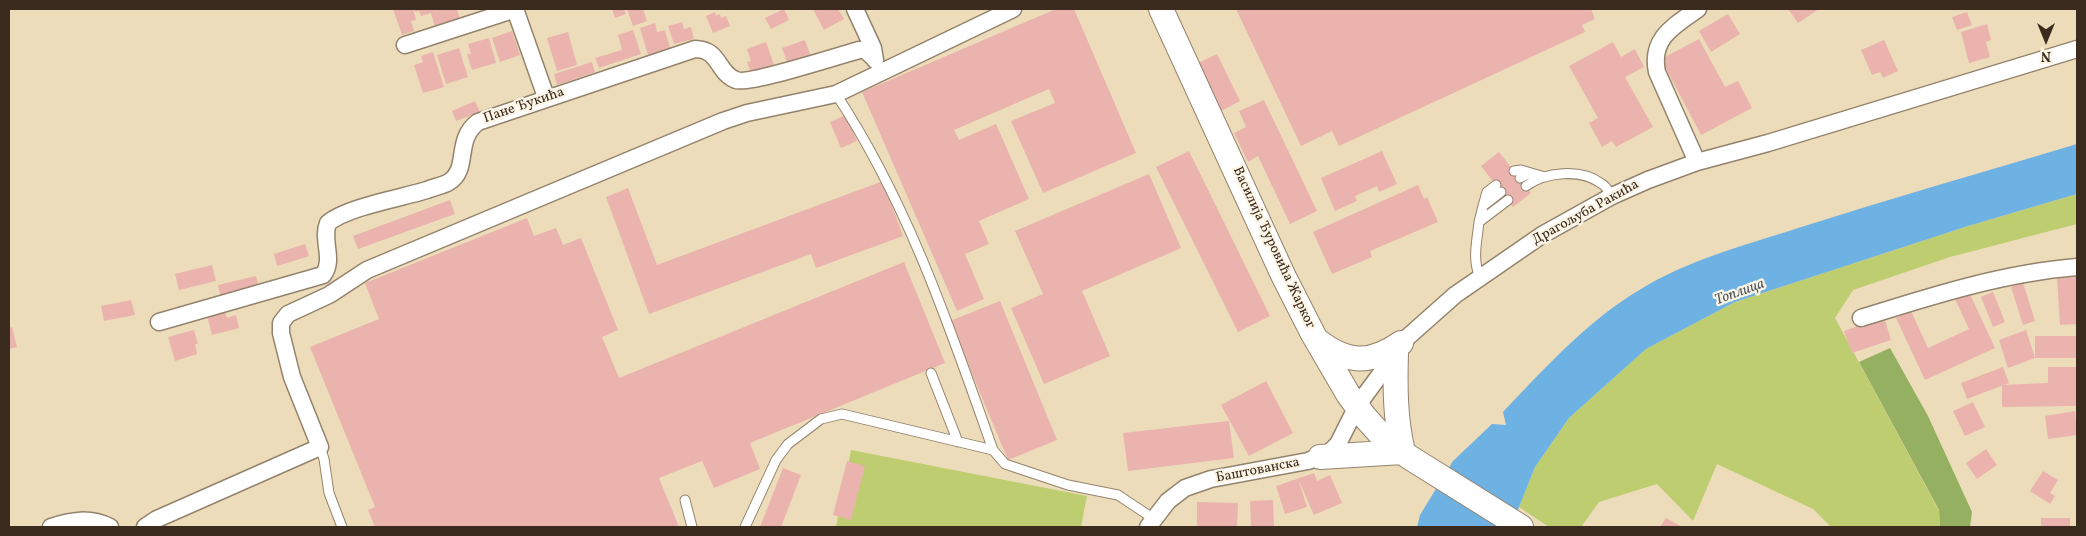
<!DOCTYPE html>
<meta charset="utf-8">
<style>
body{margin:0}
#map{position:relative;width:2086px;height:536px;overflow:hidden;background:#eddcba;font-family:Vollkorn,serif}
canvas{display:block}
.frame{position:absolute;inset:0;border:10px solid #3b2a1e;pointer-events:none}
.north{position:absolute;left:2021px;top:15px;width:50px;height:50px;-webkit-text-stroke:4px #fcf5e5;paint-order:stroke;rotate:180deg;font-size:14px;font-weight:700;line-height:20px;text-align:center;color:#3b2a1e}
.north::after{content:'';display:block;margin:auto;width:18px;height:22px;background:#3b2a1e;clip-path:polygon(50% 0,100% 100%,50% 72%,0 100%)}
</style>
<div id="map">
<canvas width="2086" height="536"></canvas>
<div class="frame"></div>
<div class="north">N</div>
</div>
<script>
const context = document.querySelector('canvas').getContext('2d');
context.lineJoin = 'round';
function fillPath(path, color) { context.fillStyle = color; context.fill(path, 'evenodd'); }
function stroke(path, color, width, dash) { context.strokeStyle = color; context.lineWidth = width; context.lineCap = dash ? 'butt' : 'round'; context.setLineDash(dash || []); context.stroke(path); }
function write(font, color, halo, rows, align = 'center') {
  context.font = font + ' Vollkorn,serif'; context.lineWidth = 4.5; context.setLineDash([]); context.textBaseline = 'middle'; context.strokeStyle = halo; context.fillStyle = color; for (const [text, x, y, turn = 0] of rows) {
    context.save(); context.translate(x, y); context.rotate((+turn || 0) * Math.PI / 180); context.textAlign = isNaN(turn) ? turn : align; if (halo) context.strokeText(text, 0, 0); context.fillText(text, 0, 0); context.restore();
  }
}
const green = new Path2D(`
 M2077,194V224L1950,257L1853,290L1835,318L1939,511L1940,527H1831L1813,509L1717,464L1693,521L1657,484L1599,502L1581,527H1549L1519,507L1535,467L1569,418L1646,349L1735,302L1968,226Z
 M851,450L1087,496L1081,527H836Z`);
const forest = new Path2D(`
 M1890,348L1928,416L1972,512L1970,527H1940L1939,510L1859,362Z`);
const water = new Path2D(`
 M2077,144V194L1968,226L1735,302L1646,349L1569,418L1535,467L1519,507L1513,527H1417L1420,515L1453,461L1492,424L1506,425L1503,412C1545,368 1588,320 1641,289C1688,260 1743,246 1795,229C1889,199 1983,172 2077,144Z`);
const building = new Path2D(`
 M393,9H413L416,20L411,21L414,31L402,35Z
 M414,9H436V12L437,9H457L460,20L435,27L431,13L421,16L419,11L415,12Z
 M612,9H624L626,14L615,18Z
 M627,9H643L647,21L633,26Z
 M784,9L789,20L771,29L765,18Z
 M813,9H838L844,19L824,30Z
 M1056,9H1074L1136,153L1043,193L1011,121L1055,103L1049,89L954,130L959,140L996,124L1029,199L979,221L989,244L965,254L984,299L957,311L862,92Z
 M1236,9H1591L1595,19L1582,25L1585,32L1339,146L1332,131L1301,146Z
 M1788,9H1819L1798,23Z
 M715,12L716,15L720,14L721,18L726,16L730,26L713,33L706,16Z
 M1967,12L1972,25L1957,30L1952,17Z
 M1728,14L1740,34L1711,52L1699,31Z
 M682,22L684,29L691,27L694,39L674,44L668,26Z
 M655,23L657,32L665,30L670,48L648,55L640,28Z
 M1987,24L1991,40L1986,42L1990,57L1969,63L1961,32Z
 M633,30L641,54L599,68L595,58L622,50L618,35Z
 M512,31L520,55L500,62L492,38Z
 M568,32L577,65L557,71L547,38Z
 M489,38L496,63L472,70L467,54H471L468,44Z
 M1699,39L1725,87L1738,81L1752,108L1701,135L1661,59Z
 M805,40L811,57L788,65L782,48Z
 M1884,40L1898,71L1883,78L1880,72L1872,75L1861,50Z
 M766,42L774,65L751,73L747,62L751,61L747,49Z
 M1613,42L1621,57L1635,49L1644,67L1625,77L1653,127L1616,147L1612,141L1602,147L1589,123L1598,118L1569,66Z
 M459,48L468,77L446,84L437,55Z
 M433,52L444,87L423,93L414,65L423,62L421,56Z
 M1217,54L1240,101L1221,111L1198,63Z
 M592,62L595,72L557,85L554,74Z
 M1264,100L1317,211L1290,224L1258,156L1248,162L1234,133L1246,127L1239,111Z
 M475,101L480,112L456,121L452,111Z
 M846,115L857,141L841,148L830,122Z
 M1189,151L1270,316L1238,332L1156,167Z
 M1382,151L1397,184L1379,192L1377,186L1355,196L1357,201L1335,211L1321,178Z
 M1499,152L1531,193L1513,207L1481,166Z
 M1149,174L1181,248L1082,291L1110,356L1044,384L1011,308L1043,294L1015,231Z
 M883,181L903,236L816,268L811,254L649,314L606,197L628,188L657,265Z
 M1418,185L1424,199L1427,197L1438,222L1370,251L1372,257L1332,274L1313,232Z
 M450,200L455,214L358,249L353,236Z
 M527,218L534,236L556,228L563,245L581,238L618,330L602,337L619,378L904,262L945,363L750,443L760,469L714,488L702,461L659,478L679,527H375L368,510L375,507L310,347L379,319L365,283Z
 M305,244L309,256L277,266L274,254Z
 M212,265L216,281L179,290L175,274Z
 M256,276L259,288L221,298L218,285Z
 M2076,277L2077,324L2060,325L2057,278Z
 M2023,283L2035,321L2023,325L2011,287Z
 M1969,292L1995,348L1925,380L1896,318L1911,311L1928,348L1969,329L1955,299Z
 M1993,292L2005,322L1993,327L1981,297Z
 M131,300L135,315L104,321L101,306Z
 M1000,301L1057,440L1008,460L950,321Z
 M225,311L227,318L236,315L239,328L212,335L207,316Z
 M1884,317L1891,340L1852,353L1844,331Z
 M12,327L17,347L9,349V328Z
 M194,330L198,344H195L197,354L175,361L168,337Z
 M2026,330L2035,358V336H2076V358H2035L2008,368L1999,340Z
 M2003,367L2009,383L1967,399L1961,383Z
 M2048,367H2077V406L2002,407V385L2048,383Z
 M1266,381L1293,433L1249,456L1221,405Z
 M1973,402L1985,427L1965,436L1953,411Z
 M2075,411L2077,435L2048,439L2045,416Z
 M1229,421L1234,458L1128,471L1123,433Z
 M1986,449L1997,465L1977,479L1966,463Z
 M847,461L865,466L851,520L833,515Z
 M783,468L801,475L781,527H760Z
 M2043,471L2058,480L2050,493L2055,496L2050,504L2030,491Z
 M1314,473L1317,481L1330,475L1342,503L1314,515L1298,479L1307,507L1285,514L1276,486Z
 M1273,500L1274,527H1251L1250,501Z
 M1197,502L1238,503L1237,527H1197Z
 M1666,518L1682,527H1660Z
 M2041,518H2070V527H2041Z`);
const lane = new Path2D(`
 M836,94C908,203 950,328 993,450L1005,464L1068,485L1118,495L1154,519
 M1514,171L1521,170L1531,173
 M1520,178L1531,173L1545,177
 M1526,186C1545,172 1581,168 1602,184C1606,186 1609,192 1612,196
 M1483,206L1487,192L1496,185
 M1479,222L1483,206L1501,192
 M1480,277C1472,260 1477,241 1479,222L1508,200
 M931,373L958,442
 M320,447L324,459L329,493L342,527
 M685,500L692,527
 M745,527L776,460L788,444L821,419L842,414L993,450`);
const street = new Path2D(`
 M515,9L546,97
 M855,9L873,48L875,60
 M405,45L516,9
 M1697,162L1657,72C1650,38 1674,26 1698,9
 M1861,318C1931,296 2003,273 2077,267
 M159,322L323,275C335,260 321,240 328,223C347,207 401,198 427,190C434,187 442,186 449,182C470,169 454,140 478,122L695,49C720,49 717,73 736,80C748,85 841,55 859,50H865L875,59
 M51,527C71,520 90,517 110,527
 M145,527L157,519L320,447L292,377L281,333V323L288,314L329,295L367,270L723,121L747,113L836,94L1013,9
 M1148,527L1168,501L1185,488L1211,479L1308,461L1329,453L1338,444L1357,406L1396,353L1401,343L1455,295L1542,235L1612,196L1648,180L1697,162L1768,143L2077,49`);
const secondary = new Path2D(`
 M1161,9L1283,275L1313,334L1348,394L1364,416L1381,435L1409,457L1521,527
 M1318,341C1348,364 1371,364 1401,343
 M1320,457L1403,452C1395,419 1395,386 1396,353`);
const streetNames = [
 ["Пане Ђукића",524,106,-19],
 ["Драгољуба Ракића",1586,213,-29],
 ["Василија Ђуровића Жарког",1273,248,65],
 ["Баштованска",1258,471,-11]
];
const waterNames = [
 ["Топлица",1740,293,-20]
];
fillPath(green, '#becd70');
fillPath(forest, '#96b062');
fillPath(water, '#6eb2e4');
fillPath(building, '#eab3ae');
stroke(lane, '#94836c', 11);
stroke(street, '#94836c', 19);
stroke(secondary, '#94836c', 26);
stroke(lane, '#fff', 9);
stroke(street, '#fff', 16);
stroke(secondary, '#fff', 24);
write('14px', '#3b2a1e', '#fcf5e5', streetNames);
write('italic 15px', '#4d5a63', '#fcf5e5', waterNames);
</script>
